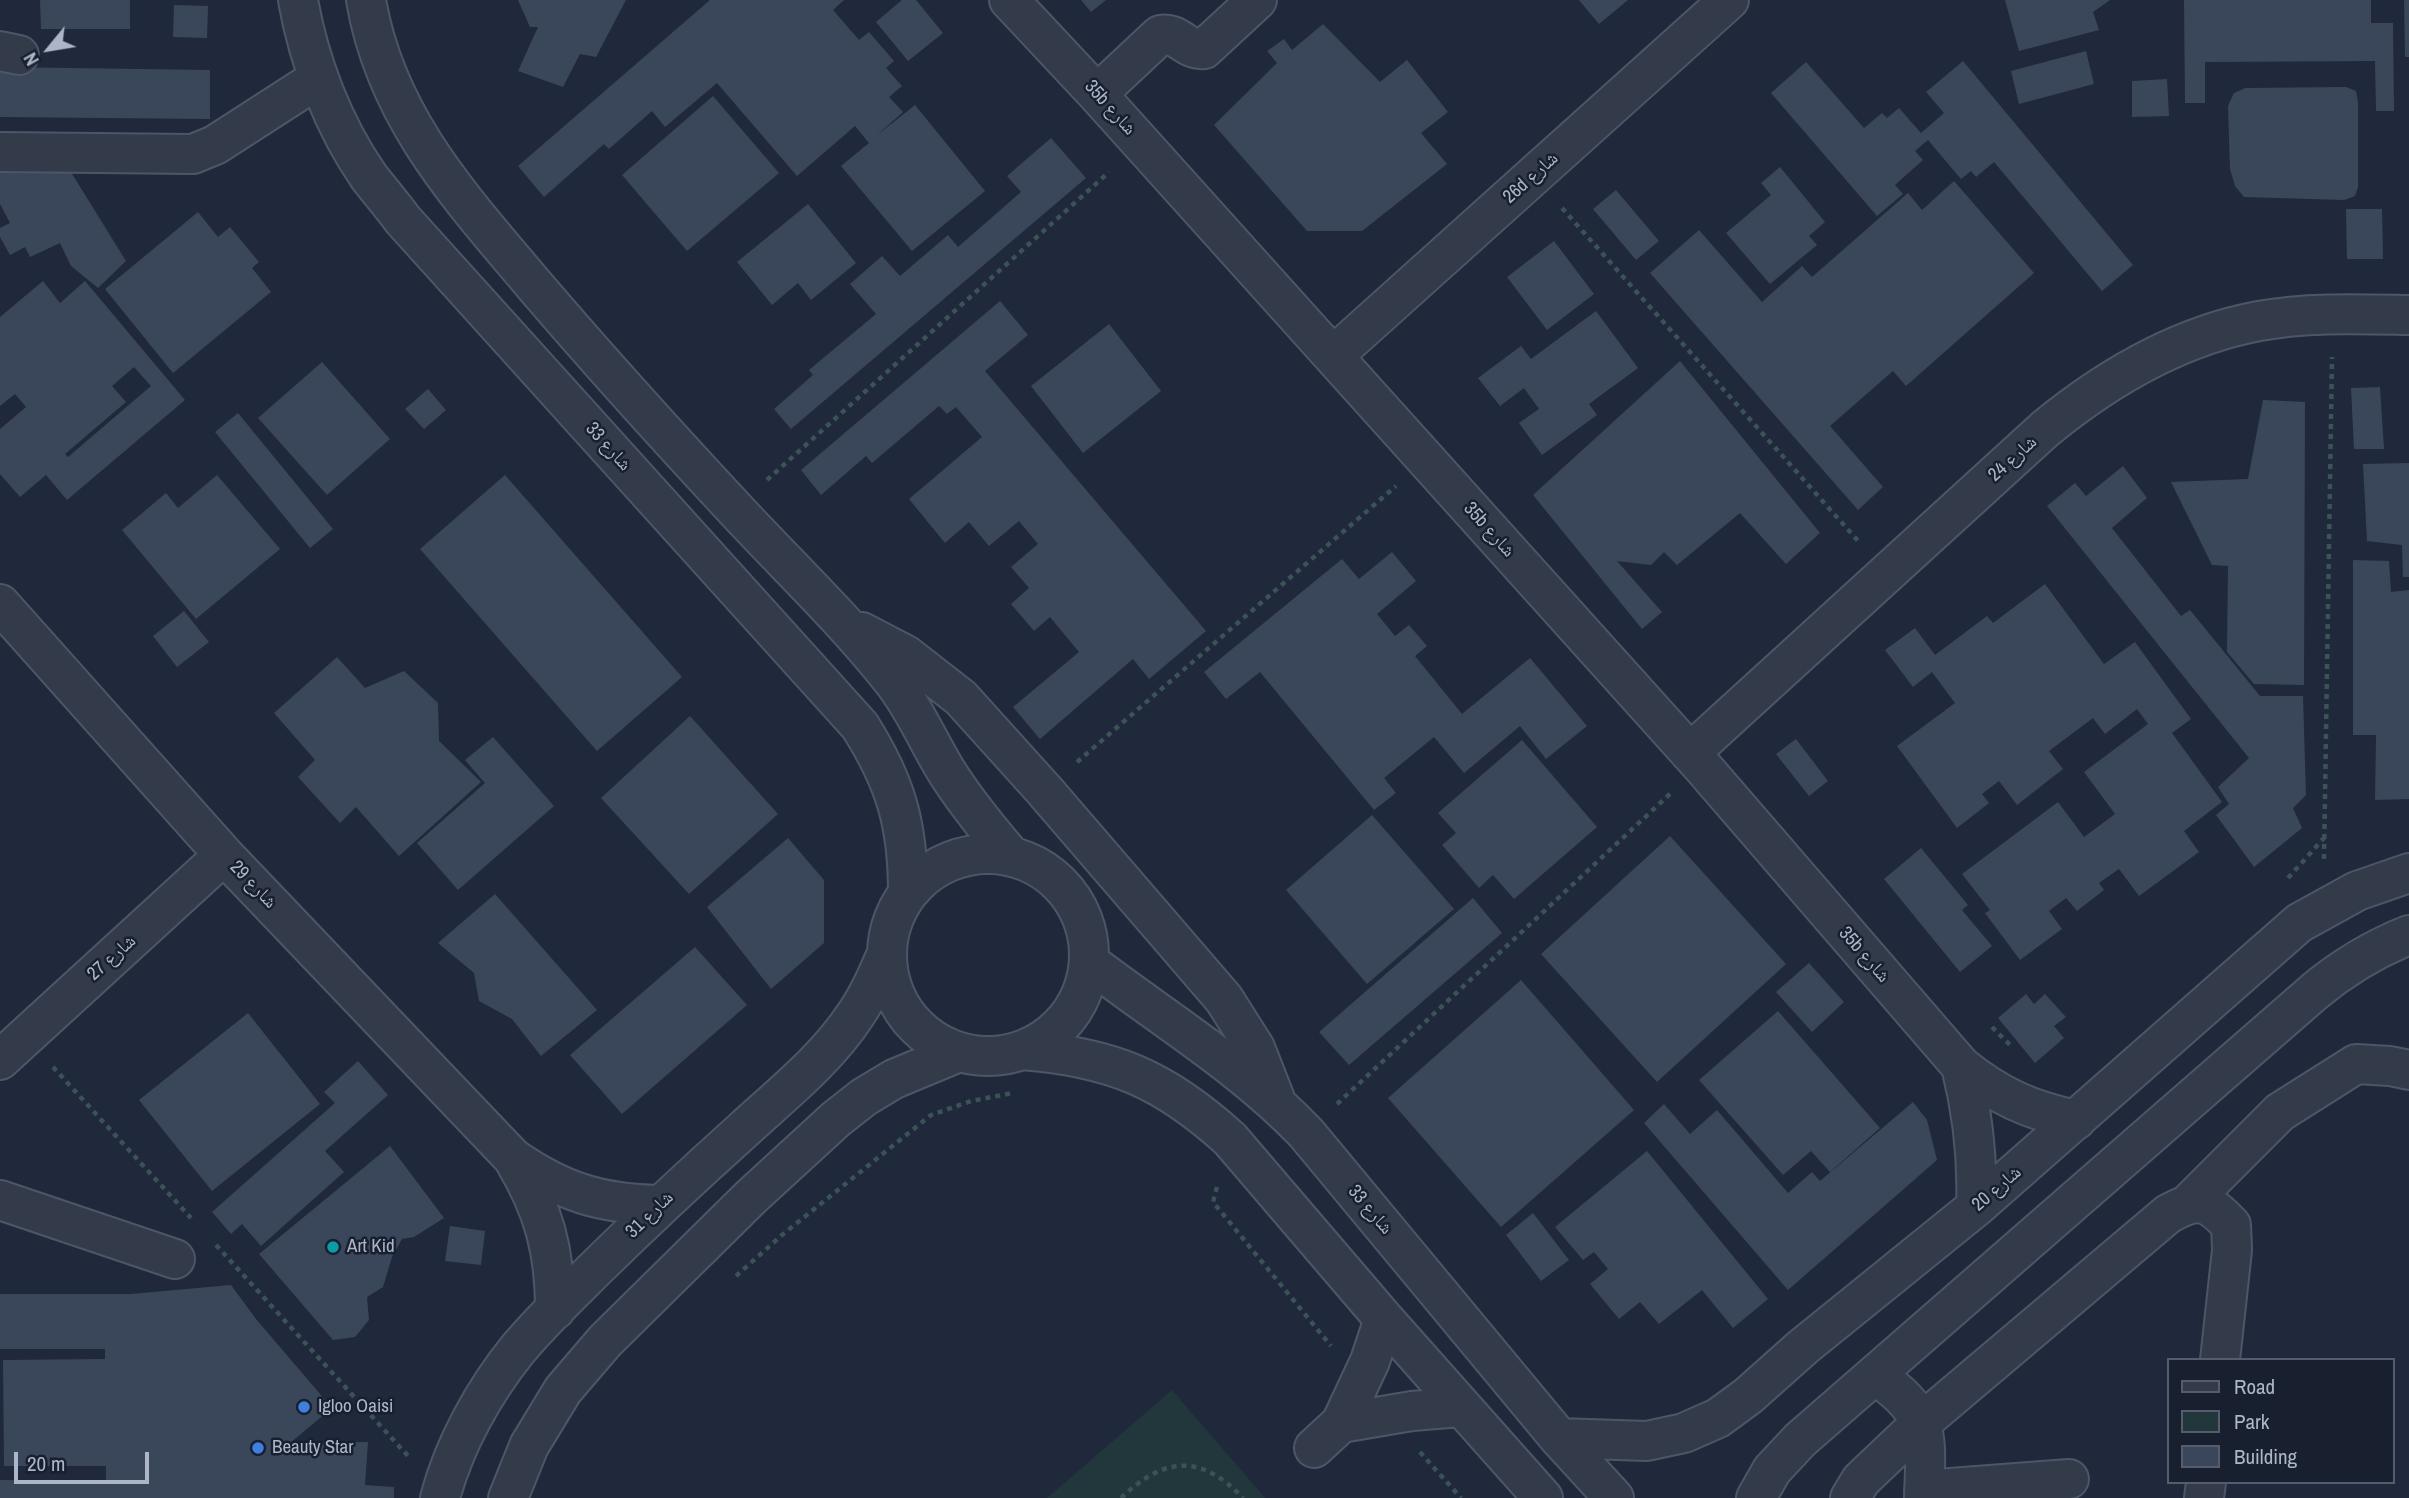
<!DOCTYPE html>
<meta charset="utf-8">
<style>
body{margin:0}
#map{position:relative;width:2409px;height:1498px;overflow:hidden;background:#1f293b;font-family:"Archivo Narrow",sans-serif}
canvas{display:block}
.legend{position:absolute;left:2167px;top:1358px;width:228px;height:126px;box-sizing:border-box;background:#182030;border:2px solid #545c6d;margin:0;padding:9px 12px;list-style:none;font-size:21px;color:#adb6c8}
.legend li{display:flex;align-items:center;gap:14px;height:35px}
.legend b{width:35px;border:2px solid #545c6d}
.north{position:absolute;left:14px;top:14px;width:70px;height:70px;-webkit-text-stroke:5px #182030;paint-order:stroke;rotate:240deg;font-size:19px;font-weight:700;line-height:28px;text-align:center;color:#adb6c8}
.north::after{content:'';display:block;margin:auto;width:24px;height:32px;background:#adb6c8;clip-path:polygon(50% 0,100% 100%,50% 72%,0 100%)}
.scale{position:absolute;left:14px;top:1452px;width:135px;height:32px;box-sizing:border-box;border:4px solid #adb6c8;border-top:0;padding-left:9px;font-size:21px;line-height:24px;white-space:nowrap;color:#adb6c8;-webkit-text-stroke:5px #182030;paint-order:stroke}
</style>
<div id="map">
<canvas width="2409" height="1498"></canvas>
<ul class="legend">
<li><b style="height:9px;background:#333b4b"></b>Road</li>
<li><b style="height:19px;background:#21373c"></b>Park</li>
<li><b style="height:19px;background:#3a475b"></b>Building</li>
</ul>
<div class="north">N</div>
<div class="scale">20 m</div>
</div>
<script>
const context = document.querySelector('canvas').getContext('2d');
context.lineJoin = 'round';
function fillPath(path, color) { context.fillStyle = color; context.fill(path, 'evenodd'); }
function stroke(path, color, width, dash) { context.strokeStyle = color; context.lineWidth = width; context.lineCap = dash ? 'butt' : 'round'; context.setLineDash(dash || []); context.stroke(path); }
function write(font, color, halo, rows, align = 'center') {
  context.font = font + ' "Archivo Narrow","Noto Naskh Arabic",sans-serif'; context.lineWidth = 5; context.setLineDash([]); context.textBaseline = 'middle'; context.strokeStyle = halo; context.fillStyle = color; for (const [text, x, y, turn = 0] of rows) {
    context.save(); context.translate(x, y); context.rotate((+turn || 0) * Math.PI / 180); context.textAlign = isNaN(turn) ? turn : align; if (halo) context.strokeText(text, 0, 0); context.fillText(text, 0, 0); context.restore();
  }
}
const green = new Path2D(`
 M1172,1390L1265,1498H1047Z`);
const building = new Path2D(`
 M40,0H130V29H41Z
 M518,0H626L596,57L580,54L563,87L518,71L538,27H530Z
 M710,0H844L833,10L859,40L869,32L894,61L886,68L902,86L889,97L903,112L876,136L915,105L985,191L912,251L841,166L869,143L855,126L797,176L717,83L665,127L652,111L609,149L604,144L544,197L518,166Z
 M902,0H916L943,33L908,61L876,22Z
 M1081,0H1106L1091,12Z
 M1579,0H1628L1599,24Z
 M2005,0H2110L2093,12L2099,30L2019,51Z
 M2184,0H2371V23H2393L2394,111H2376L2375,61L2205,62V103H2185Z
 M2404,0H2409V57H2405Z
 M174,5L208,6L207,38L173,37Z
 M1323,24L1380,82L1407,60L1448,112L1421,133L1447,164L1362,231H1307L1214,125L1277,63L1267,51L1284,39L1292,50Z
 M2086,51L2094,84L2019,104L2011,71Z
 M1963,61L2133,265L2102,291L1994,162L1976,177L1971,171L1961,179L1928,140L1915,151L1923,160L1895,185L1903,194L1877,216L1771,93L1806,62L1864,128L1882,113L1887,118L1899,108L1921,133L1944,113L1926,92Z
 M0,67L210,70V119L0,117Z
 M2167,79L2169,116L2132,117V81Z
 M2346,87L2356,91L2358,103V187L2355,196L2344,200L2244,197L2235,186L2230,169L2228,106L2234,93L2245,88Z
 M713,96L779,173L687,251L622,175Z
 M1051,138L1086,178L791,429L774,409L813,375L809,370L876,314L850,284L882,256L900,276L948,235L958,247L1021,192L1007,176Z
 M61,156L126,261L98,288L71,266L60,243L30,257L25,247L10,255L0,237V228L10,223L0,204V160Z
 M1780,167L1825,222L1809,236L1817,245L1770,284L1726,233L1771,195L1761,183Z
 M1954,181L2034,273L1906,386L1893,371L1830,426L1883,487L1858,510L1650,273L1699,230L1762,302L1802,266L1812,277L1908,193L1922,210Z
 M1616,190L1659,241L1636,260L1593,209Z
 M808,204L856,263L811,300L798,283L772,305L737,262Z
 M2346,209H2382L2383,259H2347Z
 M198,212L218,237L230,227L259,262L252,268L271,292L173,373L105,289Z
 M1554,241L1594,294L1547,330L1507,277Z
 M43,281L60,303L85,281L185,400L67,500L46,475L20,497L0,474V429L26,407L15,394L0,406V317ZM134,367L151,386L68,457L65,454L126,402L112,386Z
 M1000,301L1028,335L985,371L1206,631L1149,679L1133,659L1040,739L1013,707L1079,652L1050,617L1034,631L1011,604L1029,588L1011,567L1038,544L1019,521L989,546L969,522L945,543L909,499L982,437L956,407L947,414L939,406L872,463L866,456L821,495L801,470Z
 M1596,311L1638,368L1589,404L1597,415L1542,455L1519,423L1539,409L1524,388L1500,406L1478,378L1521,346L1531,359Z
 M1109,324L1161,391L1083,453L1031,386Z
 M1680,361L1820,533L1786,564L1740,513L1677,565L1664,552L1651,565L1617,561L1662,612L1642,629L1533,495Z
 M322,362L390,439L327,495L258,418Z
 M2380,387L2384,449H2354L2351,388Z
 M428,389L446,410L424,429L405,409Z
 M2263,400L2305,402L2304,685L2254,684L2227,652L2228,566L2212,565L2171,482L2248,479Z
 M238,413L333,529L310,548L215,432Z
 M2409,463V577H2403L2402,545L2367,541L2363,464Z
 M2123,466L2147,498L2112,528L2181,616L2190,610L2260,696H2303L2306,795L2293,808L2302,828L2254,867L2216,815L2229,804L2218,787L2249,758L2047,506L2075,483L2086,496Z
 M217,475L280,549L196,619L122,530L166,493L178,508Z
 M505,475L682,677L597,751L420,549Z
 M1392,552L1416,581L1377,614L1395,636L1409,625L1427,646L1415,656L1462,714L1530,658L1587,726L1546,759L1520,726L1464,773L1434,737L1384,778L1396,793L1374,810L1260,672L1226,699L1204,672L1342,559L1359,579Z
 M2353,560L2389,561L2391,592L2409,590V799L2375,800L2376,735H2353Z
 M2045,584L2104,664L2135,642L2191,719L2172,733L2222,802L2184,831L2199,852L2139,896L2119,869L2099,883L2104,890L2077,911L2066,898L2049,911L2062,929L2020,960L1985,913L1990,910L1962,874L2058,802L2084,837L2115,814L2084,772L2148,724L2137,709L2105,734L2093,718L2049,751L2063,769L2017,805L1999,781L1982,794L1989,803L1957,828L1897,746L1955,703L1932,672L1913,687L1885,650L1915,628L1935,655L1987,616L1993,623Z
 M184,611L209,642L177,667L153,636Z
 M337,657L365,688L404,671L438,703L439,741L481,782L399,856L356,807L340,823L298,777L315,760L274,713Z
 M690,716L778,814L689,894L601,798Z
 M493,737L554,806L458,890L417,843L485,783L465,760Z
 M1796,739L1828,781L1809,796L1776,754Z
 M1522,740L1597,827L1514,899L1493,875L1479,888L1442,845L1456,833L1438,813Z
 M1372,815L1454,909L1367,984L1286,890Z
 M1670,836L1786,964L1657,1082L1541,954Z
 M788,838L824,880V943L771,989L707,907Z
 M1921,848L1968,905L1962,910L1992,946L1960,972L1884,879Z
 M495,894L597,1010L541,1056L512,1019L479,1001L474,973L438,943Z
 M1473,898L1502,933L1349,1065L1319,1032Z
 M695,947L747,1005L622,1114L570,1055Z
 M1809,963L1844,1002L1812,1032L1776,992Z
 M1521,980L1634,1110L1501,1227L1388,1098Z
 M2026,994L2034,1004L2045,994L2066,1017L2054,1026L2064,1038L2035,1063L1998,1018Z
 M1778,1011L1880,1128L1830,1172L1811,1151L1783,1175L1699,1080Z
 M248,1013L320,1104L212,1191L139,1100Z
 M358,1061L388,1095L325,1151L344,1172L261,1246L242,1224L231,1234L212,1212L335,1103L324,1092Z
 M1913,1102L1927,1120L1937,1160L1788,1290L1644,1123L1664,1104L1690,1134L1717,1110L1788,1193L1812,1172L1820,1181Z
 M390,1146L444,1218L414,1237L402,1239L392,1257L383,1287L367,1297L369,1320L355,1337L333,1340L259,1254Z
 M1647,1151L1768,1299L1733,1328L1702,1290L1659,1324L1640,1302L1619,1319L1590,1284L1608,1269L1594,1252L1583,1260L1555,1227Z
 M1533,1213L1569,1260L1541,1281L1506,1235Z
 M450,1226L485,1231L481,1265L445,1261Z
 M231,1285L256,1319L332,1408L290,1443L368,1442L365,1485L394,1487V1498H0V1480L106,1481V1466H4L3,1360L105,1359V1349H0V1294H131Z`);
const path = new Path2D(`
 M1562,208L1859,542
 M767,480L1109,172
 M1077,762L1396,486
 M2324,859L2332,357
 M2288,878L2324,838
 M1992,1027L2013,1048
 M53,1067L191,1218
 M1337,1104L1671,793
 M1217,1187L1213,1202L1331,1346
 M216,1245L408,1456
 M736,1276L782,1235L931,1115L971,1101L1013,1093
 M1420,1452L1461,1498
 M1121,1498C1164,1457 1200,1453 1243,1498`);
const minor = new Path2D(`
 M298,0C309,62 333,125 369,177C380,191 392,205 403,220L860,726C896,783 908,825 908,893
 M366,0C386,118 461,198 535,286C600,362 667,436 735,509C786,564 842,617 889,676C912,704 927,739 945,769C964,800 987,828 1011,856
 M1009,0L1097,94L1701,765L1961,1066C1998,1096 2029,1110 2076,1120
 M0,51L19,55
 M1097,94L1160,35C1179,31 1185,51 1204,49L1257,0
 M0,152L193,154L215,145L319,78
 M1333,356L1729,0
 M0,604L224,855L513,1158C562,1192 601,1204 660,1205
 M862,632L906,655L961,698L1044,790L1224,999L1255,1048L1275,1099
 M1690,753L2045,429C2107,378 2179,336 2259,321C2308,312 2359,314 2409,315
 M887 955a101 101 0 1 1 202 0a101 101 0 1 1-202 0Z
 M1089,962C1162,1018 1242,1066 1306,1133L1559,1438L1614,1498
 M1022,1050C1112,1057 1164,1079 1230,1139L1384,1319L1543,1498
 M0,1060L224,855
 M1961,1066C1973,1114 1978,1158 1976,1207
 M514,1160C544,1210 555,1251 555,1310
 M0,1200L175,1259
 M2190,1202L2280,1112L2356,1064L2390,1066L2409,1070
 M1875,1375C1932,1414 1926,1434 1924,1498
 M1341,1423L1412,1411L1461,1407
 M1559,1438L1647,1441L1684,1433L1718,1418L1748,1396L1803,1347L1976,1207L2299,923L2357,891L2409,873
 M1314,1448L1341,1423L1370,1361L1384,1319
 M1924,1490L2069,1479
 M440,1498C454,1445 484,1391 518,1349C543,1319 572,1292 599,1265C646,1219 693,1175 742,1131C781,1095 826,1060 856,1014C869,995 878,974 887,953
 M508,1498L529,1446L563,1390L605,1341L751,1197L836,1119L864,1097L894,1079L959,1052
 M1756,1498L1772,1470L1800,1440L2315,991C2344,967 2374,949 2409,935
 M1850,1498L1861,1480L1921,1423L2168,1214C2199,1197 2207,1200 2231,1225L2232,1250L2220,1360
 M2204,1498L2206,1482`);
const markers = [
 [333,1247,7,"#0f9aa8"],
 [304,1407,7,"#3f7fe0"],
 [258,1448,7,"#3f7fe0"]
];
const streetNames = [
 ["35b شارع",1110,108,48],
 ["26d شارع",1531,178,-42],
 ["شارع 33",608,447,48],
 ["شارع 24",2013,459,-42],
 ["35b شارع",1489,530,48],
 ["شارع 29",253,885,46],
 ["35b شارع",1864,955,49],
 ["شارع 27",112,958,-42],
 ["شارع 20",1997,1189,-41],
 ["شارع 33",1370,1210,50],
 ["شارع 31",650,1215,-44]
];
const poiNames = [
 ["Art Kid",347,1247],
 ["Igloo Oaisi",318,1407],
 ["Beauty Star",272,1448]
];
fillPath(green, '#21373c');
fillPath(building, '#3a475b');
stroke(minor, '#4d5666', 42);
stroke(path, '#3b5356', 4.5, [5, 5]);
stroke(minor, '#333b4b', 38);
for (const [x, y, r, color] of markers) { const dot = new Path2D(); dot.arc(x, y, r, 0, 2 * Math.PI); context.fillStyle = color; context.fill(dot); stroke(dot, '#182030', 2.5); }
write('19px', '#adb6c8', '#182030', streetNames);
write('19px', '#adb6c8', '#182030', poiNames, 'left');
</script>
